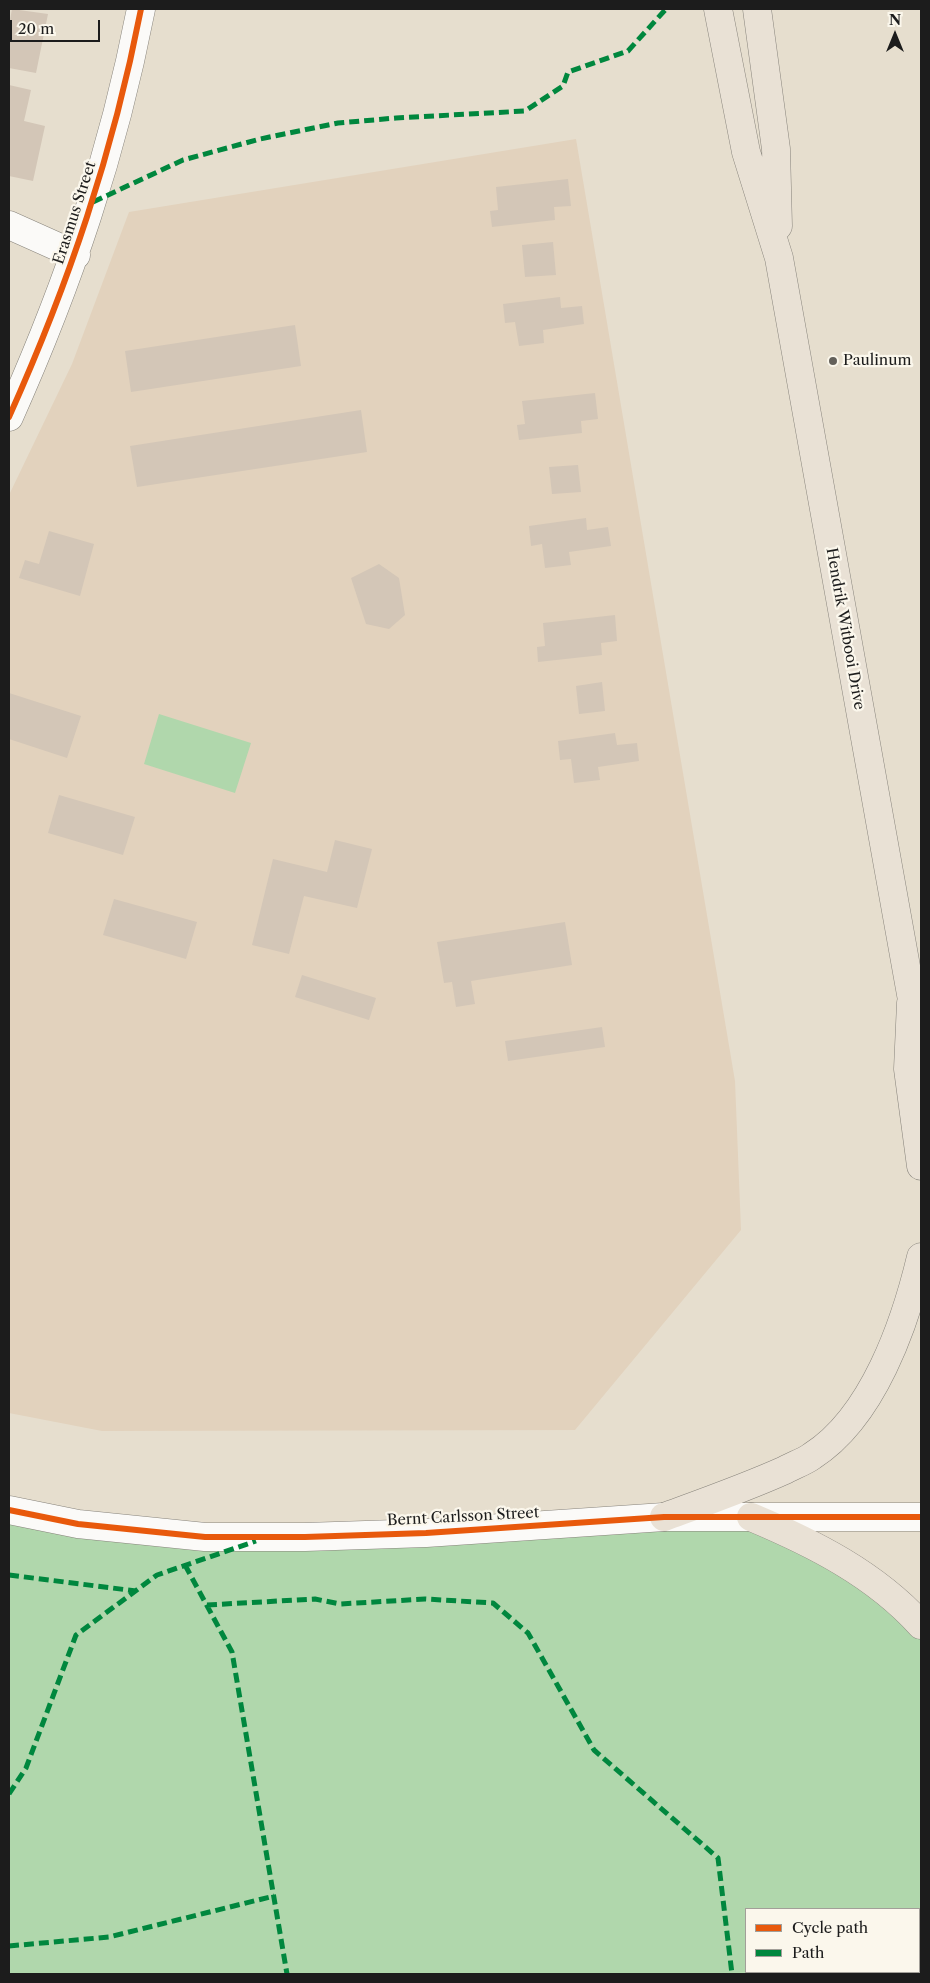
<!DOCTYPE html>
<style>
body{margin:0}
#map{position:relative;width:930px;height:1983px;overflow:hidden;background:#e6dece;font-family:"Libre Caslon Text",serif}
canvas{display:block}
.frame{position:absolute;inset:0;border:10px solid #1c1c1c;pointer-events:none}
.legend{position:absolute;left:745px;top:1908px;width:175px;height:65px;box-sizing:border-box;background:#fbf7ec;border:1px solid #a29f99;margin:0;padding:6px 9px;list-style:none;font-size:15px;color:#1c1c1c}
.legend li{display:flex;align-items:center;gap:10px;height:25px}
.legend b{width:25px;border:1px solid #a29f99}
.north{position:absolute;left:870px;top:10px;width:50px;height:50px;-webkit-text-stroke:4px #fbf7ec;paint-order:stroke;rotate:0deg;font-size:14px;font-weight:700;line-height:20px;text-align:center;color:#1c1c1c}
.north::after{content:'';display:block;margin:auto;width:18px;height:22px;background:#1c1c1c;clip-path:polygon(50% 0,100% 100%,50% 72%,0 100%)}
.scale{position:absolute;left:10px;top:20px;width:90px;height:22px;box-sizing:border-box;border:2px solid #1c1c1c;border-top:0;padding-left:6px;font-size:15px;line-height:18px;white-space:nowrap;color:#1c1c1c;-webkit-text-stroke:4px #fbf7ec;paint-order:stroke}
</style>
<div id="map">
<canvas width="930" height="1983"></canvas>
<div class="frame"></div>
<ul class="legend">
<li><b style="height:6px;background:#e8590c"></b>Cycle path</li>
<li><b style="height:6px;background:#00873e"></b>Path</li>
</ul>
<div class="north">N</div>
<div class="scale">20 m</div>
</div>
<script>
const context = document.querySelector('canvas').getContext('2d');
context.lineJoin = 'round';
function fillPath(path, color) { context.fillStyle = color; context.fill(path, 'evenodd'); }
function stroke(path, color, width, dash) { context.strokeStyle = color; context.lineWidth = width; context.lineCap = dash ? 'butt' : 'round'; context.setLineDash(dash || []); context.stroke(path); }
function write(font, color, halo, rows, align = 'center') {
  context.font = font + ' "Libre Caslon Text",serif'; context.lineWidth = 4.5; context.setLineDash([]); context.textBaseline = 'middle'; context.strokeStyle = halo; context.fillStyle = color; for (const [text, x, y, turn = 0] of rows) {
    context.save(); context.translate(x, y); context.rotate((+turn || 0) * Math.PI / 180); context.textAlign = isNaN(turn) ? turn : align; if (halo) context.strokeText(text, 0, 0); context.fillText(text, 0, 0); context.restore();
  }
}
const built = new Path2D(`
 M576,139L735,1081L741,1230L575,1430L102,1431L9,1413V495L72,364L129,212Z`);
const green = new Path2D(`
 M159,714L251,743L235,793L144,764Z
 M9,1509L205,1537L751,1517L921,1625V1974H9ZM746,1909H919V1972H746Z`);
const building = new Path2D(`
 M12,9L48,14L36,73L9,68V26Z
 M9,85L31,90L24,121L45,126L33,181L9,176Z
 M568,179L571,206L554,207L555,220L492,227L490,211L498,210L496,187Z
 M553,242L556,275L525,277L522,245Z
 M560,297L561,308L582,306L584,324L543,330L544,343L519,346L515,322L505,323L503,304Z
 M295,325L301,366L131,392L125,351Z
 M595,393L598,419L581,421L582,433L519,440L517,425L525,424L522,401Z
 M361,410L367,452L137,487L130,446Z
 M578,465L581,492L552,494L549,467Z
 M586,518L587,530L608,527L611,546L569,552L571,565L545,568L542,544L531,546L529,526Z
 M49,531L94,544L80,596L19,578L25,560L39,564Z
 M379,564L399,578L405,615L389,629L366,624L351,578Z
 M615,615L617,641L601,643L602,655L538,662L537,647L545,646L543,623Z
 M602,682L605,711L579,714L576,686Z
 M9,693L81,716L67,758L9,739Z
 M615,733L617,745L637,743L639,761L598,767L600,780L574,783L571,759L560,760L558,741Z
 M59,795L135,817L123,855L48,833Z
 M335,840L372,849L357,908L304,896L289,954L252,945L273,859L327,872Z
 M114,899L197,922L186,959L103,935Z
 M565,922L572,965L471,981L475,1004L456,1007L452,982L444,983L437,942Z
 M302,975L376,998L369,1020L295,997Z
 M602,1027L605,1047L508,1061L505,1041Z`);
const minor = new Path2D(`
 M9,225L76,255
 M9,417C69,283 113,153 141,9
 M9,1510L78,1524L205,1537H305L426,1533L664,1517H921`);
const major = new Path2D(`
 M718,9L746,152L779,258L912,1000L921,1025
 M757,9L776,149L778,226
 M911,1003L908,1069L921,1166
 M664,1517C705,1502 745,1488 785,1470C794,1465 804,1462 812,1456C873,1417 905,1324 921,1257
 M751,1517C813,1543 875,1574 921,1625`);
const quiet = new Path2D(`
 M93,202L183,160L260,139L338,123L396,118L525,111L563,86L568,72L628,51L666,9
 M185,1565L232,1652L287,1974
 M9,1575L136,1591
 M207,1605L315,1599L340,1604L425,1599L493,1603L528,1633L594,1750L718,1858L732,1974
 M9,1794L26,1768L76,1635L157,1575L256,1541
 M9,1946L109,1937L274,1896`);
const cycleway = new Path2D(`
 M9,417C69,283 113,153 141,9
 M9,1510L78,1524L205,1537H305L426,1533L664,1517H921`);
const markers = [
 [833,361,5,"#63605a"]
];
const streetNames = [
 ["Erasmus Street",75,213,-72],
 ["Hendrik Witbooi Drive",845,629,80],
 ["Bernt Carlsson Street",463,1517,-3]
];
const poiNames = [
 ["Paulinum",843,361]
];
fillPath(built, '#e2d2bd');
fillPath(green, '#b0d7ac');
fillPath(building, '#d3c6b7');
stroke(minor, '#87837b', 29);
stroke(major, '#87837b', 29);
stroke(minor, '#fbfaf8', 28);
stroke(major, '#e9e1d5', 28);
stroke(quiet, '#00873e', 5, [10, 5]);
stroke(cycleway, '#e8590c', 6);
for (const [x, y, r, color] of markers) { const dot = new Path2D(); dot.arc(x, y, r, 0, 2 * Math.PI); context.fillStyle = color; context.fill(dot); stroke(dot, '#fbf7ec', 2); }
write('15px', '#1c1c1c', '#fbf7ec', streetNames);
write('15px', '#1c1c1c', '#fbf7ec', poiNames, 'left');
</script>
